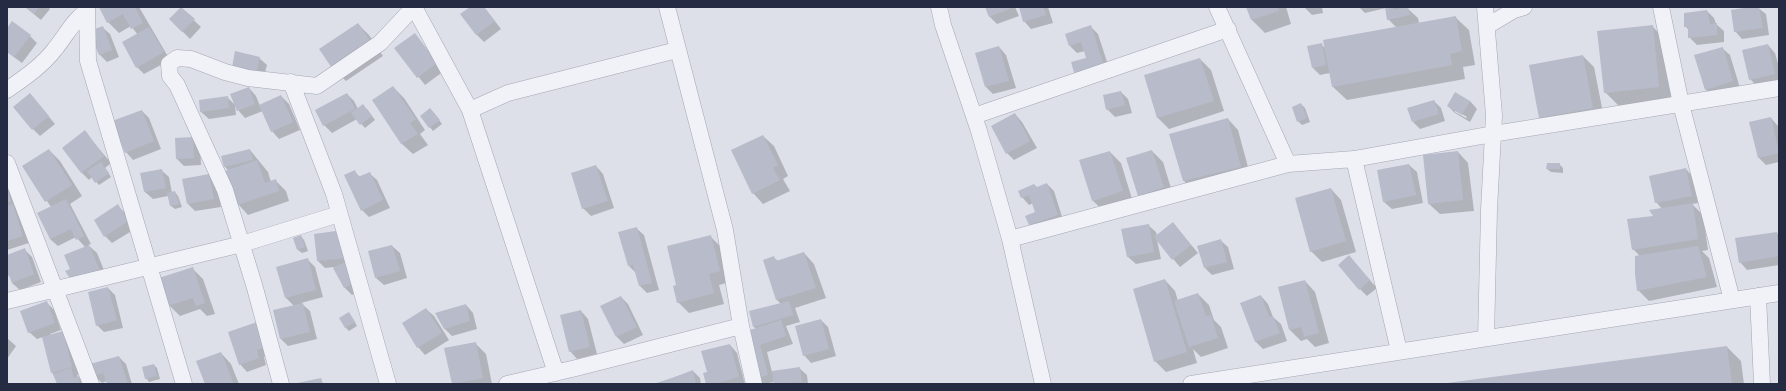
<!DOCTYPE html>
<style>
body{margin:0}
#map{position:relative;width:1786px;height:391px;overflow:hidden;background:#dee0e9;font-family:Signika,sans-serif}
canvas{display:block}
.frame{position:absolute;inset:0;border:8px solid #252b42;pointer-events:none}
</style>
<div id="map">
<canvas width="1786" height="391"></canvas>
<div class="frame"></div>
</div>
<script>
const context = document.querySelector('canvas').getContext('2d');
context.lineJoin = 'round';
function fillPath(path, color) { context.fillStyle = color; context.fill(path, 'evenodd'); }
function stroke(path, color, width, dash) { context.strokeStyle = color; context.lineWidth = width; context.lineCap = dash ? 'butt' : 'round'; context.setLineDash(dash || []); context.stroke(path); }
const shadow = new Path2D(`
 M25,7H48L50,9L41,20Z
 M100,7H139L170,60L144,74L137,67L138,35L131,26L119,33L108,22Z
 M471,7H484L501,29L484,42L476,34Z
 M986,7H1015L1019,16L997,24L990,17Z
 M1020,7H1048L1053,23L1031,29L1024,21Z
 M1247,7H1286L1291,24L1265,33L1251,19Z
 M1304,7H1322L1323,13L1312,15Z
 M1359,7L1407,8L1418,18L1419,23L1455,17L1469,30L1475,65L1463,67L1465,79L1347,100L1333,87L1330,73L1320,75L1313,68L1321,44L1326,49L1397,28L1388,19L1386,8L1365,13Z
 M1757,7L1766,14L1769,35L1742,39L1735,31Z
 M181,8L201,27L190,39L170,19Z
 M1707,11L1714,18L1716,24L1724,31V42L1697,45L1689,37V30L1685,26Z
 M358,24L369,35L383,56L346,81L335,71Z
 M1090,26L1098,34L1111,74L1087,58L1085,51L1077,53L1070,46Z
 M1652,26L1666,40L1672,100L1619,106L1605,92Z
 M102,27L110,34L119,57L107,62L99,54Z
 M7,30L30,36L37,43L22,63L7,52Z
 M415,34L444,71L425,85L396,48Z
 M1768,45L1775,53L1779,67V82L1758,87L1750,79Z
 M999,47L1006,55L1016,88L993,94L986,87L976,54Z
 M1722,48L1730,55L1740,88L1713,97L1706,90Z
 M1583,56L1594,67L1604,118L1551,128L1540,117Z
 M259,58L267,65L263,80L240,74Z
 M1200,59L1211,70L1224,111L1169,129L1158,118L1145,76Z
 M393,87L404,98L425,130L420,134L428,145L413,154L402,144L373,100Z
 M249,88L256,96L260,106L281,96L289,104L300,130L279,139L272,131L263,111L245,118L238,110Z
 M1121,92L1128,99L1132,113L1115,117L1107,109Z
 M30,94L55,124L40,136L33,129Z
 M347,94L354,101L358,109H367L375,120L365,128L357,119L332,133L324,125Z
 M227,97L235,105L236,115L209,119L201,112L200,101Z
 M1434,101L1441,108L1445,121L1420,129L1413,122Z
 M1470,101L1477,109L1470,122L1455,113L1448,106ZM1455,110L1467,117L1466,118L1455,112Z
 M1301,104L1305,108L1310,122L1302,125L1298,121Z
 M142,111L149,118L161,149L133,160L126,152Z
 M434,113L442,124L433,131L421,116Z
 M1015,114L1022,122L1037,148L1014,160L1007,153Z
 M1771,118L1778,126L1779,129V162L1766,165L1759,158L1751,123Z
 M1228,119L1238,130L1251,178L1195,192L1184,181L1170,135Z
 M85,132L111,163L105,168L111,177L99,185L92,177L89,180L81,172Z
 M763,136L774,146L788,176L783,179L790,191L763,204L753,193Z
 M192,138L200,145L201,165L184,166L177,159Z
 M49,150L60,161L82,196L70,204L91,244L88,245L97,253L108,280L71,269L85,247L76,237L58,246L50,239L51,207L24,167Z
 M250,150L268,172L271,182L275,180L286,191L289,201L248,215L238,204L229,171L225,167L223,157Z
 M1152,151L1163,162L1174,198L1149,206L1139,195Z
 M1110,152L1121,163L1133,202L1104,211L1093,201Z
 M1458,152L1468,163L1474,211L1440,214L1429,204Z
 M1559,164L1563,168V173L1551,172L1547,169Z
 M1409,165L1417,172L1423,203L1392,209L1384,202Z
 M596,166L603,174L614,208L591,216L583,208Z
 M1686,169L1693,177L1698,203L1692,204L1703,215L1708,250L1702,251L1709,258L1717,287L1649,301L1638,290L1640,256L1633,249L1654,216L1662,209L1656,202Z
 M161,170L169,177L172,193L175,192L178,196L182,207L175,209L171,206L168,196L153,199L145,192Z
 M354,171L360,177L369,173L377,180L390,208L369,217L362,210Z
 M209,175L217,183L221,207L195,211L188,204Z
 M7,183L29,243L7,250Z
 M1047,184L1054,191L1064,223L1037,232L1030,225L1027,217L1036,213L1033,203L1029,205L1022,197Z
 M1331,189L1341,200L1356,252L1322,262L1311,251Z
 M118,206L125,213L135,229L112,243L105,236Z
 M1173,223L1198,253L1180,267L1157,240L1161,259L1136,264L1128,257L1123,230L1148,225L1156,232L1157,236Z
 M636,228L644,235L659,290L647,293L640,286L636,273L629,266Z
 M343,232L363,290L352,295L345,288L334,267L325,268L318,261Z
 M1777,233L1779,235V265L1747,270L1740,262Z
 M301,236L304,240L308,251L302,253L298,250Z
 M710,236L721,247L730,282L719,285L724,304L689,313L678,302Z
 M1220,240L1228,247L1234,269L1212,275L1205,268Z
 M392,246L400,253L407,278L384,285L376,278Z
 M24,249L32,257L41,282L20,290L12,283L10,275L7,276V256Z
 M804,253L814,264L826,298L795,308L800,322L786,326L793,344L767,352L772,372L799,368L807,375L808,384H775V382L763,384L756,378V329L754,327L750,312L781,304L777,300L764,261L774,258L778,261Z
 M1349,257L1377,288L1367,296L1360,289Z
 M307,259L315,267L323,297L301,303L310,311L317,339L288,346L281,339L294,306L286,298Z
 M192,268L203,279L215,314L207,316L200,309L180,316L169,305Z
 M1165,280L1175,291L1178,301L1198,294L1209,305L1214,320L1221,327L1228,348L1201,357L1193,349L1197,363L1166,372L1155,361Z
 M1305,281L1315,292L1329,343L1315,347L1307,339L1301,341L1290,330L1279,287Z
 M108,288L115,295L123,328L104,332L97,325Z
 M1261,296L1268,304L1273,317L1281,324L1287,341L1263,349L1256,342L1241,304Z
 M621,297L628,304L643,335L624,344L617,337L602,306Z
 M46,302L54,310L61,330L50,334L51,336L62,333L70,340L79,374L77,375L84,384H58L52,372L43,337L37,339L29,332Z
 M466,305L473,313L477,329L452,336L445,329L437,314Z
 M426,309L434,316L449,340L425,355L418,347Z
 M581,311L588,319L597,354L577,359L570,351Z
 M352,317L357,326L349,331L345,327Z
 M821,320L828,327L836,356L811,363L804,355Z
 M256,324L272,355L264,357L266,365L247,372L240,364Z
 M7,338L16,346L7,359Z
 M475,343L486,354L492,384H453L445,349Z
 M730,345L737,353L745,384H707L708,372Z
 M1727,347L1741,361L1744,384H1447Z
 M221,353L231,364L239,384H206Z
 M119,357L126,364L132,384H108L107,381L102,383L95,376Z
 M154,365L157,368L160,379L149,382L146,378Z
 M693,371L700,378L701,384H654Z`);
const building = new Path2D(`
 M25,7H39L34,14Z
 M99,7H135L143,23L131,29L123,14L107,23Z
 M181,7L195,19L182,32L169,19Z
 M470,7H484L495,21L476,35L460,14Z
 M985,7H1012V8L989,17Z
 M1019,7H1043L1046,15L1023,22Z
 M1246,7H1277L1279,11L1251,20Z
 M1385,7H1393L1394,10L1408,7L1410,15L1387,20Z
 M1750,7H1759L1763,28L1734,32L1731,10Z
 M1707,10L1710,24L1717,23V35L1688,38V27H1684V13Z
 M1456,16L1462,51L1450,54L1452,65L1332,87L1323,40Z
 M12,21L31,35L14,57L7,51V28Z
 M358,23L373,45L334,71L319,49Z
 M1091,25L1104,66L1075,76L1071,62L1086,58L1081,42L1069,46L1065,34Z
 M1653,25L1659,87L1604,93L1597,31Z
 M103,26L112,50L99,55L89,31Z
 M149,27L164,52L136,68L122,42Z
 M415,33L437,63L417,78L394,48Z
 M1322,43L1326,65L1312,68L1307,46Z
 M1768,44L1775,74L1749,80L1742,50Z
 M999,46L1009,81L985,87L975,53Z
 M1723,47L1733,81L1705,90L1694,55Z
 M235,51L260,57L256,73L232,67Z
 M1583,55L1593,108L1539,118L1529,65Z
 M1200,58L1214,101L1157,118L1144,75Z
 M393,86L416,119L410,123L418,134L401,144L372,100Z
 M249,87L255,104L237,111L230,94Z
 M1121,91L1125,105L1106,110L1103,95Z
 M1455,92L1470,101L1462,115L1447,106Z
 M30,93L49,116L32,130L13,107Z
 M347,93L355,109L323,126L315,110Z
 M281,95L293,122L271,132L259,105Z
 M228,96L229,108L200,112L199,100Z
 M1434,100L1439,114L1412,122L1407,108Z
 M1301,103L1307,118L1297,122L1292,107Z
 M363,104L372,116L360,125L351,113Z
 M430,108L440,120L429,128L420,116Z
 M142,110L154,141L125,153L112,121Z
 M1015,113L1030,141L1006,154L991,126Z
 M1771,117L1779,153L1758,158L1749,122Z
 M1228,118L1241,167L1183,181L1169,134Z
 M85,130L104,156L81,173L62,148Z
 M763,135L778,165L773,168L780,180L752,194L731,150Z
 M193,137L194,158L176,159L175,138Z
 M49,149L72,185L45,202L22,166Z
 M250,149L253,160L224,167L221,156Z
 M1152,150L1164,187L1138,196L1126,158Z
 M1110,151L1123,191L1092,201L1079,160Z
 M1458,151L1463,200L1428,204L1423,155Z
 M257,160L265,183L276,179L279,191L237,205L225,171Z
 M101,162L109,173L95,183L87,171Z
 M1547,163H1560V169H1546Z
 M1409,164L1416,195L1383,202L1377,170Z
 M596,165L608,201L582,209L571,173Z
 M1686,168L1692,196L1655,203L1649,176Z
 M162,169L166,188L144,192L140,173Z
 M355,170L358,177L370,172L383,200L361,211L344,175Z
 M209,174L214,199L187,204L182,179Z
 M1047,183L1058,215L1029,225L1025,216L1035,212L1029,195L1021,198L1018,191L1034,184L1037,187Z
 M7,188L11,201L7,203Z
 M1331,188L1346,241L1310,252L1295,198Z
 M175,191L179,204L170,206L167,193Z
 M66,199L84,236L76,240L71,229L50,239L37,213Z
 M1693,203L1698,239L1632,250L1627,219L1653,216L1649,210Z
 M13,204L23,236L7,241V206Z
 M118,204L128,221L104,237L94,220Z
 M1173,222L1191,245L1172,260L1154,237Z
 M1149,224L1154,252L1127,257L1121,229Z
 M637,227L652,283L639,286L633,265L628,266L618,232Z
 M343,230L347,258L317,261L314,234Z
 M1777,232L1779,256L1739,263L1735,238Z
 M301,235L305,247L297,250L293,238Z
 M711,235L720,271L709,274L714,293L677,303L673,286L676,285L667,246Z
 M1221,239L1227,262L1204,268L1197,246Z
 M89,245L101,273L73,283L65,271L70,269L64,255Z
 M392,245L400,271L375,278L368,251Z
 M1698,246L1707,277L1637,291L1635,274V256Z
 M25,248L34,274L12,283L7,271V255Z
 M804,252L816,288L776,300L763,260L774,256L776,261Z
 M1349,255L1370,280L1359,290L1338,265Z
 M308,258L316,290L285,298L276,267Z
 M345,262L356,282L344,288L333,268Z
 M193,267L205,303L196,306L193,298L168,306L159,278Z
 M1165,279L1187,352L1154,362L1133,289Z
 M1305,280L1319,333L1304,337L1301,327L1289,330L1278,287Z
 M108,287L117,320L96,326L88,292Z
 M1198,293L1206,316L1211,315L1218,338L1189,347L1174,301Z
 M1261,295L1269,317L1273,316L1280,333L1255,342L1240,303Z
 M621,296L637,327L616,337L600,306Z
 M47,301L55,323L28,333L20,311Z
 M789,301L793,315L753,327L749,311Z
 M303,303L310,332L280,339L273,310Z
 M466,304L470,321L444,329L435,313Z
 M426,308L442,333L417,348L402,323Z
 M581,310L590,347L569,352L560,315Z
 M349,312L355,322L345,328L339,318Z
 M821,319L829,349L803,356L795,326Z
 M781,320L786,336L760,345L768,375L756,378L744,332Z
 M257,322L265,347L257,350L259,358L239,365L228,332Z
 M63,331L72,367L51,373L42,337Z
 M476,342L483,378L452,384L444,348Z
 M730,344L739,377L714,384H706L703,373L707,372L701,351Z
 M1727,346L1732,384H1447V383Z
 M221,352L234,384H205L196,361Z
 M119,356L128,384H107L103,373L94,376L90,364Z
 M154,364L157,376L145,379L142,367Z
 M800,367L802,382L774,384L772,371Z
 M71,368L74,378L78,376L80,384H57L53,374Z
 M693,370L696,384H653L667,380Z
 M321,378L323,384H297V383Z`);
const minor = new Path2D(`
 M87,7L88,61L184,384
 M414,7L470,110L556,373
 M667,7L725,230L741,326L754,384
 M939,7L943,25L979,131L1010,239L1043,384
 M1217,7L1288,164
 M1485,7L1494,115L1489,210L1486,338
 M1661,7L1681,104L1732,300
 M1486,17L1489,25L1514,10L1524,7
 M291,82L334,194L388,384
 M7,90C24,78 42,66 55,49C66,36 72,21 87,11
 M470,110L508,93L677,50
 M974,116L1228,29
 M1354,159L1399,351
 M7,163L91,384
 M1010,239L1288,164L1354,159L1493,134L1779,88
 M1758,296L1762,384
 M7,301L242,244L339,214
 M281,384L255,288L225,190L177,85L170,76L169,64L177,58L191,59L225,72L248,78L317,86L380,43L414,7
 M507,384L576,368L741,326
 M1191,384L1779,293`);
fillPath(shadow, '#0003');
fillPath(building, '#b7bbca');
stroke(minor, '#a3a6b4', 17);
stroke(minor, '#f1f2f7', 16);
</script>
